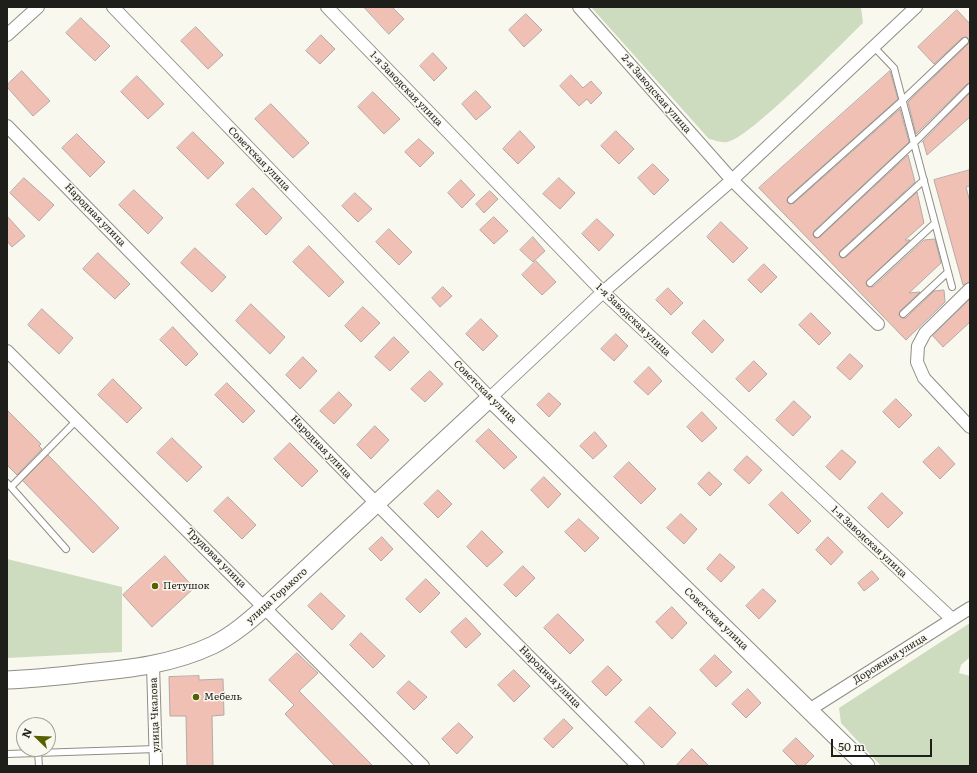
<!DOCTYPE html>
<meta charset="utf-8">
<style>
body{margin:0}
#map{position:relative;width:977px;height:773px;overflow:hidden;background:#f9f8ef;font-family:Literata,serif}
canvas{display:block}
.frame{position:absolute;inset:0;border:8px solid #1e1e1b;pointer-events:none}
.north{position:absolute;left:16px;top:717px;width:40px;height:40px;box-sizing:border-box;background:#f9f8ef;border:1px solid #a1a19a;border-radius:50%;rotate:293deg;font-size:11px;font-weight:700;line-height:16px;text-align:center;color:#1e1e1b}
.north::after{content:'';display:block;margin:auto;width:14px;height:18px;background:#576100;clip-path:polygon(50% 0,100% 100%,50% 72%,0 100%)}
.scale{position:absolute;left:831px;top:739px;width:101px;height:18px;box-sizing:border-box;border:2px solid #1e1e1b;border-top:0;padding-left:5px;font-size:12px;line-height:14px;white-space:nowrap;color:#1e1e1b;-webkit-text-stroke:3px #f9f8ef;paint-order:stroke}
</style>
<div id="map">
<canvas width="977" height="773"></canvas>
<div class="frame"></div>
<div class="north">N</div>
<div class="scale">50 m</div>
</div>
<script>
const context = document.querySelector('canvas').getContext('2d');
context.lineJoin = 'round';
function fillPath(path, color) { context.fillStyle = color; context.fill(path, 'evenodd'); }
function stroke(path, color, width, dash) { context.strokeStyle = color; context.lineWidth = width; context.lineCap = dash ? 'butt' : 'round'; context.setLineDash(dash || []); context.stroke(path); }
function write(font, color, halo, rows, align = 'center') {
  context.font = font + ' Literata,serif'; context.lineWidth = 3; context.setLineDash([]); context.textBaseline = 'middle'; context.strokeStyle = halo; context.fillStyle = color; for (const [text, x, y, turn = 0] of rows) {
    context.save(); context.translate(x, y); context.rotate((+turn || 0) * Math.PI / 180); context.textAlign = isNaN(turn) ? turn : align; if (halo) context.strokeText(text, 0, 0); context.fillText(text, 0, 0); context.restore();
  }
}
const green = new Path2D(`
 M591,7H861L863,23C842,43 748,140 727,142C721,143 714,140 709,139Z
 M7,559L122,587V652L7,658Z
 M970,623V657L961,665L959,673L970,676V766H881L841,723L839,708Z`);
const building = new Path2D(`
 M364,7H392L404,19L389,34Z
 M957,10L970,24V83L967,84L916,134L908,102L968,44L969,40L967,37L962,38L934,64L918,47Z
 M526,14L542,30L524,47L509,30Z
 M81,18L110,46L95,61L66,33Z
 M196,27L223,55L208,69L181,41Z
 M321,35L335,49L320,64L306,51Z
 M433,53L447,68L434,81L420,66Z
 M22,71L50,101L33,116L7,87V85Z
 M890,71L898,99L788,197L787,201L789,204L794,203L900,109L909,142L814,231L813,235L815,238L820,237L908,155L915,182L840,251L839,255L841,258L846,257L917,192L924,223L905,240H910L866,282L867,286L873,287L924,240L935,239L941,263L909,293L920,292L900,311L899,315L902,318H906L934,291L944,290L945,302L906,340L759,188Z
 M571,75L583,88L591,81L602,93L591,104L587,99L579,106L560,86Z
 M137,76L164,104L148,119L121,92Z
 M476,91L491,107L476,120L462,104Z
 M373,92L400,119L384,134L358,107Z
 M970,93V117L927,155L923,141L922,142Z
 M271,104L309,143L293,158L255,119Z
 M520,131L535,147L518,164L503,149Z
 M616,131L634,149L619,164L601,146Z
 M193,132L224,163L208,179L177,148Z
 M77,134L105,162L90,177L62,148Z
 M419,139L434,153L420,167L405,152Z
 M653,164L669,180L654,195L638,178Z
 M970,170V186L966,187L970,202V282L963,285L934,180Z
 M24,178L54,205L39,221L10,193Z
 M559,178L575,193L560,209L543,194Z
 M461,180L475,195L462,208L448,193Z
 M253,188L282,218L266,235L236,205Z
 M134,190L163,218L148,234L119,205Z
 M490,191L498,199L484,213L476,204Z
 M355,193L372,209L358,222L342,206Z
 M7,216L25,236L12,247L7,241Z
 M494,217L508,231L494,244L480,230Z
 M597,219L614,235L599,251L582,234Z
 M721,222L748,248L733,263L707,237Z
 M389,229L412,252L399,265L376,242Z
 M533,237L545,251L533,262L520,250Z
 M309,246L344,282L329,297L293,262Z
 M195,248L226,277L212,292L181,263Z
 M98,253L130,284L115,299L83,269Z
 M536,261L556,282L542,295L522,275Z
 M764,264L777,277L761,293L748,280Z
 M443,287L452,296L440,307L432,298Z
 M668,288L683,303L671,315L656,300Z
 M970,299V322L943,347L933,336Z
 M251,304L285,337L270,354L236,321Z
 M363,307L380,323L361,342L345,326Z
 M42,309L73,338L59,354L28,325Z
 M811,313L831,333L819,345L799,325Z
 M481,319L498,336L483,351L466,334Z
 M704,320L724,340L712,353L692,333Z
 M173,327L198,354L186,366L160,340Z
 M616,334L628,346L614,361L601,349Z
 M394,337L409,352L390,371L375,357Z
 M850,354L863,366L850,380L837,368Z
 M303,357L317,371L300,389L286,375Z
 M754,361L767,374L749,392L736,379Z
 M649,367L662,381L648,395L634,382Z
 M430,371L443,384L425,402L411,389Z
 M113,379L142,408L127,423L98,395Z
 M227,383L255,411L243,423L215,395Z
 M339,392L352,405L334,424L320,411Z
 M549,393L561,404L549,417L537,405Z
 M896,399L912,415L899,428L883,412Z
 M794,401L811,417L793,436L776,420Z
 M7,410L41,444L39,446L42,449L17,475L7,465Z
 M702,412L717,428L702,442L687,427Z
 M375,426L389,440L371,459L357,445Z
 M489,429L517,457L504,469L476,441Z
 M595,432L607,446L593,459L580,446Z
 M172,438L202,467L187,482L157,453Z
 M290,443L318,471L302,487L274,459Z
 M939,447L955,464L940,479L923,462Z
 M842,450L856,462L840,480L826,467Z
 M48,455L119,528L93,553L23,481Z
 M747,456L762,470L749,484L734,470Z
 M629,462L656,489L641,504L614,477Z
 M709,472L722,484L710,496L698,484Z
 M544,477L561,494L548,508L531,490Z
 M438,490L452,504L438,518L424,504Z
 M782,492L811,521L798,534L769,505Z
 M882,493L903,513L888,528L868,508Z
 M228,497L256,525L242,539L214,511Z
 M681,514L697,529L684,544L667,528Z
 M579,519L599,538L585,552L565,532Z
 M482,531L503,552L487,567L467,547Z
 M382,537L393,549L381,561L369,549Z
 M828,537L843,552L831,565L816,550Z
 M720,554L735,567L721,582L707,569Z
 M165,556L194,588L152,627L123,595Z
 M523,566L535,578L516,597L504,585Z
 M872,571L879,579L864,591L858,583Z
 M426,579L440,593L420,613L406,599Z
 M763,589L776,601L759,619L746,606Z
 M321,593L345,616L332,630L308,606Z
 M672,607L687,623L672,639L656,622Z
 M558,614L584,640L570,654L544,628Z
 M466,618L481,634L466,648L451,632Z
 M361,633L385,656L373,668L350,645Z
 M297,653L318,673L299,691L373,766H335L285,714L294,705L269,680Z
 M715,655L732,672L716,687L700,670Z
 M608,666L622,680L606,696L592,682Z
 M514,670L530,686L514,702L498,685Z
 M199,676V680L223,679L224,715L212,716L213,766H187L186,716H170L169,677Z
 M409,681L427,697L414,710L397,693Z
 M748,689L761,703L746,718L732,704Z
 M650,707L676,733L662,748L635,722Z
 M564,719L573,728L553,748L544,739Z
 M459,723L473,737L457,754L442,739Z
 M796,738L814,756L804,766H798L783,751Z
 M692,749L709,766H676Z`);
const lane = new Path2D(`
 M874,47L894,68L952,287
 M791,200L903,100L965,41
 M817,234L914,143L970,87
 M843,254L924,180
 M870,283L935,223
 M903,314L948,272
 M7,483L11,487L77,420
 M11,487L66,549
 M38,753L39,766
 M7,754L156,749`);
const street = new Path2D(`
 M113,7L490,398L603,292L732,180L916,7
 M327,7L603,292L952,619
 M579,7L732,180L878,324
 M7,35L38,7
 M7,126L377,504L638,766
 M970,289L925,333L918,346L917,362L924,378L970,427
 M7,351L423,766
 M153,665L156,766
 M809,710L970,608`);
const secondary = new Path2D(`
 M7,680C33,679 60,676 86,673C130,669 173,664 213,645C233,635 249,621 265,607L490,398L866,766`);
const markers = [
 [155,586,4,"#576100"],
 [196,697,4,"#576100"]
];
const streetNames = [
 ["1-я Заводская улица",406,89,46],
 ["2-я Заводская улица",656,94,49],
 ["Советская улица",259,159,46],
 ["Народная улица",95,215,46],
 ["1-я Заводская улица",633,320,44],
 ["Советская улица",485,392,45],
 ["Народная улица",321,447,46],
 ["1-я Заводская улица",869,542,43],
 ["Трудовая улица",216,558,45],
 ["улица Горького",277,596,-42],
 ["Советская улица",716,619,44],
 ["Дорожная улица",890,659,-32],
 ["Народная улица",550,677,45],
 ["улица Чкалова",155,715,-92]
];
const poiNames = [
 ["Петушок",163,586],
 ["Мебель",204,697]
];
fillPath(green, '#cddbbf');
fillPath(building, '#f1c0b5');
stroke(building, '#b3a9a7', 1);
stroke(lane, '#8f8e86', 8);
stroke(street, '#8f8e86', 14);
stroke(secondary, '#8f8e86', 19);
stroke(lane, '#fff', 6);
stroke(street, '#fff', 12);
stroke(secondary, '#fff', 17);
for (const [x, y, r, color] of markers) { const dot = new Path2D(); dot.arc(x, y, r, 0, 2 * Math.PI); context.fillStyle = color; context.fill(dot); stroke(dot, '#f9f8ef', 1.5); }
write('10px', '#1e1e1b', '#f9f8ef', streetNames);
write('10px', '#1e1e1b', '#f9f8ef', poiNames, 'left');
</script>
